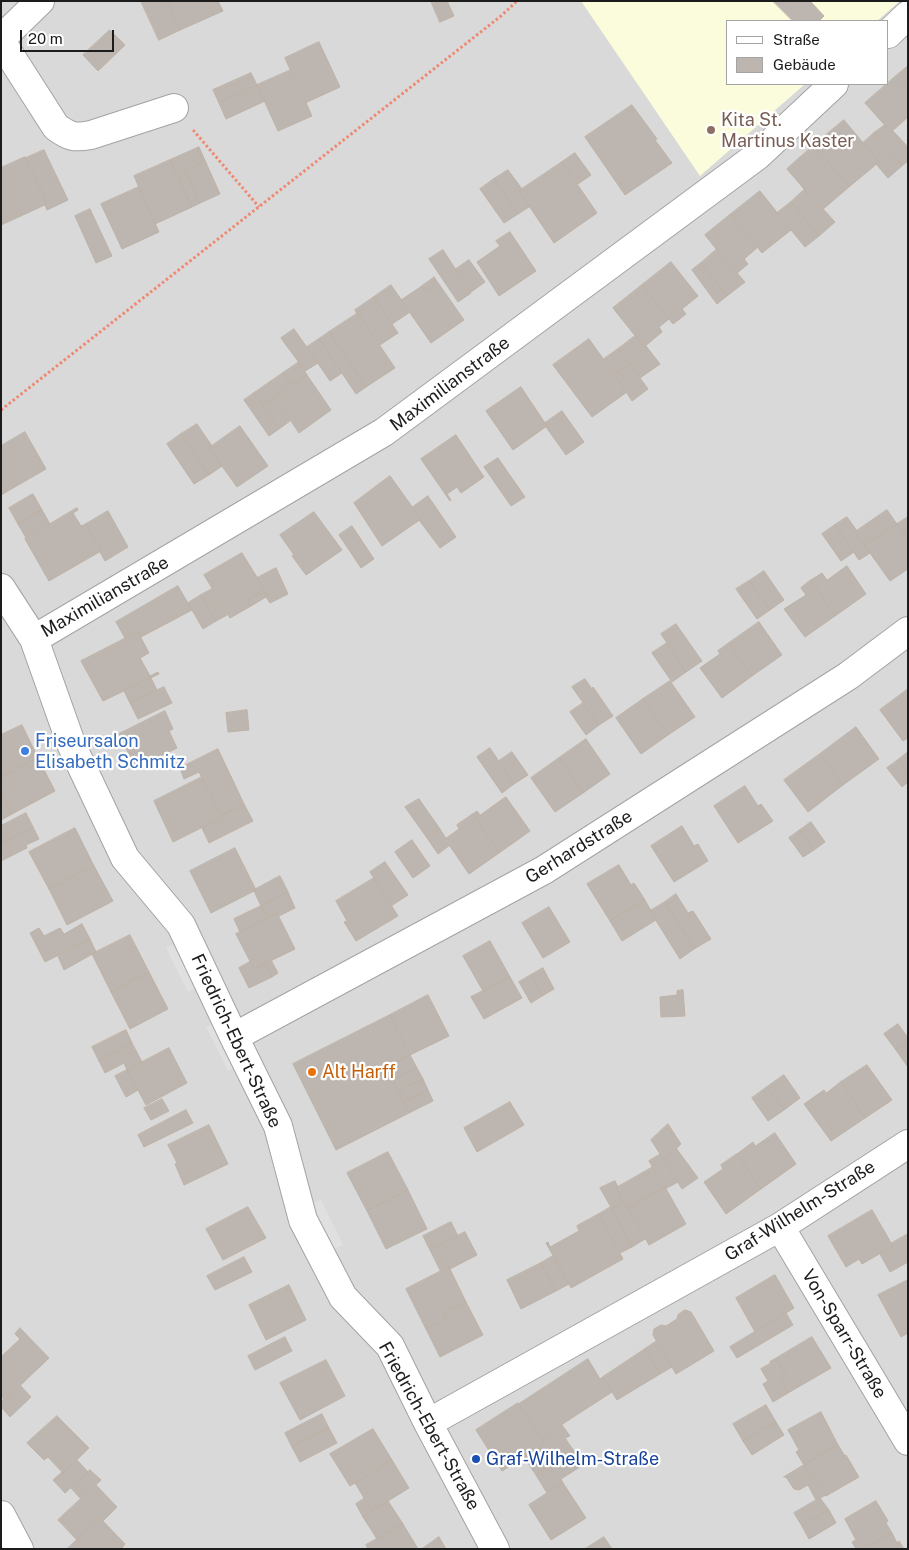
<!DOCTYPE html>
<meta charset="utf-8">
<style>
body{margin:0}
#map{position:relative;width:909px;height:1550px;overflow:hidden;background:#edeae3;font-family:"Public Sans",sans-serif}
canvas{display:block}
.frame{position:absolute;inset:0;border:2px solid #1c1c1c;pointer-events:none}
.legend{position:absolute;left:726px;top:20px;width:162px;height:65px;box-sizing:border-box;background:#fff;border:1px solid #a4a4a4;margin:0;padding:6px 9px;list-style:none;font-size:15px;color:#1c1c1c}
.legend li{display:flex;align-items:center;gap:10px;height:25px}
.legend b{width:25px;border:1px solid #a4a4a4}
.scale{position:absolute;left:20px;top:30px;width:94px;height:22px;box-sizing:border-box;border:2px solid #1c1c1c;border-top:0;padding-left:6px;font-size:15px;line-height:18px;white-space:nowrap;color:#1c1c1c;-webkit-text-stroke:4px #fff;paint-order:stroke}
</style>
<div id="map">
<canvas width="909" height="1550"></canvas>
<div class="frame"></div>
<ul class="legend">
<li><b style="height:6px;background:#fff"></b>Straße</li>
<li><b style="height:14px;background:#bdb6b0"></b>Gebäude</li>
</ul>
<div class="scale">20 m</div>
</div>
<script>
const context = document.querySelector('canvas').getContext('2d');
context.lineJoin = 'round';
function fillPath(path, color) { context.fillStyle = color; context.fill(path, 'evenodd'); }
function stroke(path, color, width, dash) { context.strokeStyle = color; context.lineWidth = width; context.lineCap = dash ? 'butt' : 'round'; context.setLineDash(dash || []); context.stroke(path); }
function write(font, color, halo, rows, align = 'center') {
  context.font = font + ' "Public Sans",sans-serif'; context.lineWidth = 4.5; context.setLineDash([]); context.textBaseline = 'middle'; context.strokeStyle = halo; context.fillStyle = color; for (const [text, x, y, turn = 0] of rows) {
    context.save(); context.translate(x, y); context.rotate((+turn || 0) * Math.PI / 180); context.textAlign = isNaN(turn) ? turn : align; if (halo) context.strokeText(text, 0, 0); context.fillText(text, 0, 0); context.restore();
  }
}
const residential = new Path2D(`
 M1,1H908V1549H1ZM728,21H888V84H728Z`);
const education = new Path2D(`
 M581,1H900L877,21H728V84H805L700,176Z`);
const parking = new Path2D(`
 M176,943L197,987L188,992L166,948Z
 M215,1022L237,1067L228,1071L206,1027Z
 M321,1200L343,1245L333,1249L311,1204Z`);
const building = new Path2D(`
 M141,1H167L180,30L159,40Z
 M167,1H218L223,11L180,30Z
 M431,1H447L454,16L440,22Z
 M773,1H810L824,16L819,21H793Z
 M110,30L125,45L98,71L83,55Z
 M319,42L340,87L305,103L285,58Z
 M908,66V89L896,76Z
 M291,70L312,116L278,131L257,85Z
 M251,73L257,85L219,103L213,90Z
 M896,76L908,89V117L891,132L865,103Z
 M257,85L265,101L226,119L219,103Z
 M632,105L657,139L655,140L672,163L625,195L585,137Z
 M844,120L879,162L849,187L814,145Z
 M885,125L891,132L893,131L908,147V161L903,165L874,133Z
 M874,133L903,165L888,178L876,164L879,162L863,143Z
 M814,145L849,187L822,210L787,169Z
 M199,147L220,194L200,203L185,170L203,162L197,148Z
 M197,148L203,162L185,170L200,203L192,207L170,160Z
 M44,150L68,200L47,210L45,205L47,204L26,158Z
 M575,153L591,175L578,184L562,162Z
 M25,157L47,204L1,225V168Z
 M170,160L192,207L155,224L134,176Z
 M562,162L597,213L554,243L519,191Z
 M508,170L522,189L519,191L529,207L518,214L494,179Z
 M494,179L518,214L504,223L480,189Z
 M139,187L159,232L122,249L101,204Z
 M804,190L822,210L823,209L835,222L819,236L791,202Z
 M760,191L791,230L762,253L731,214Z
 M791,202L819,236L805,247L777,213Z
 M90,209L112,256L96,263L75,216Z
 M731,214L758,247L744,259L748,264L736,274L705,235Z
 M510,232L536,271L499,296L477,262L500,246L496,241Z
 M443,250L471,293L458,302L429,259Z
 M716,250L736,274L737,273L745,282L727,296L701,263Z
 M469,260L485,282L471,292L456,269Z
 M671,262L698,296L682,309L686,314L673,324L642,285Z
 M701,263L727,296L717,304L692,270Z
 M434,277L464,320L431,343L401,300L422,286L425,291L436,284L432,279Z
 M432,279L436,284L425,291L422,286Z
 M391,285L410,312L392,324L374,297Z
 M642,285L669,319L659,327L662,332L644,347L613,308Z
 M374,297L398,333L380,345L358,313L357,314L355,310Z
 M358,313L395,368L366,387L329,332Z
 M294,329L318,363L305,371L281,338Z
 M329,332L366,387L356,394L319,339Z
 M635,336L644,347L646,346L660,364L640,378L618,349Z
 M319,339L342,373L330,381L307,347Z
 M589,339L627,392L592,417L553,365Z
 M618,349L630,364L615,374L604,359Z
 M299,362L307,375L292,386L283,373Z
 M630,364L648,389L632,401L615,374Z
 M283,373L292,386L263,405L254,393Z
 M307,375L331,410L299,433L275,397Z
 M521,387L547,426L513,450L486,411Z
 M254,393L279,429L269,436L244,400Z
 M275,397L290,421L279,429L263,405Z
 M562,411L584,442L566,455L546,427L547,426L545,423Z
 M197,424L212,446L209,448L222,466L209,475L181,434Z
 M240,426L268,466L237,487L209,448Z
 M25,432L46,469L1,495V446Z
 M181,434L209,475L194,484L167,444Z
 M456,435L484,477L461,493L457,487L447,494L451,500L450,501L421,459Z
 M498,458L525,497L511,506L484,467Z
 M390,476L421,519L382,546L354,503Z
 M33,494L42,510L18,524L9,508Z
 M428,496L456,537L440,548L419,520L421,519L413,507Z
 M77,508L78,510L73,513L81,526L86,524L101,551L49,581L25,539Z
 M42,510L50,524L26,538L18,524Z
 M887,510L897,524L865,546L855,532Z
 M108,511L128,547L105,561L100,552L101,551L86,524Z
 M314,512L342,550L306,575L292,556L294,555L280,535Z
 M847,517L857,531L855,532L870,553L859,560L835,525Z
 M908,517V539L897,524Z
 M897,524L908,539V569L890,581L865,546Z
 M835,525L854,552L841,561L822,534Z
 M352,526L374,559L361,568L339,535Z
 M242,553L268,595L266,597L263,591L247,600L251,606L230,618L204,575Z
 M847,566L866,594L835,616L811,580L822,573L827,580Z
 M276,568L288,594L270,603L266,597L268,595L257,578Z
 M764,571L784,600L770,610L749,581Z
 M811,580L835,616L805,637L784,609L806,595L801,588Z
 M749,581L770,610L757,619L736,589Z
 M178,586L192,610L141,637L138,632L125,638L116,622Z
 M212,589L227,615L216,621L201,595Z
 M263,591L266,597L251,606L247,600Z
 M201,595L216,621L203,629L188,603Z
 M759,622L782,655L752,676L729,643Z
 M676,624L702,661L686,672L661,634Z
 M138,632L149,653L140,658L150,676L158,672L159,674L103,701L81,661Z
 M667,643L686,672L672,682L652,653Z
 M729,643L752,676L722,698L700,668L720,654L718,651Z
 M151,678L157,690L130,703L124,691Z
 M585,679L592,689L593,687L613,716L599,725L572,687Z
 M670,681L695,717L668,735L643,699Z
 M164,687L172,703L138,719L130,703Z
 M908,689V738L903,741L880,710Z
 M643,699L668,735L641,754L616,718Z
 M583,703L599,725L586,735L570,712Z
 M247,710L249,730L228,732L226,713Z
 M165,711L173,729L169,731L177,748L136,768L119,734Z
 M22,725L38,758L1,777V735Z
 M856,727L879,759L843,785L820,754Z
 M586,739L610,774L583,793L559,758Z
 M490,748L514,784L502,793L477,757Z
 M218,749L244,804L221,816L199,772L184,779L180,768Z
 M512,752L528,775L514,784L499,761Z
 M908,752V773L898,760Z
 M820,754L843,785L808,812L784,780Z
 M38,758L55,791L12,814L1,792V777Z
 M559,758L583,793L555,812L531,778Z
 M898,760L908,773V782L902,787L887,768Z
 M202,777L221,818L173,842L154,801Z
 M745,786L758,806L761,804L773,821L738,843L714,806Z
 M1,792L12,814L1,820Z
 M506,797L530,831L499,853L473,814L477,811L480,815Z
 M419,799L440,829L427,838L405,807Z
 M244,804L253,821L209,843L202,828L221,818V816Z
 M26,813L33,827L1,843V826Z
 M473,814L499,853L469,874L445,839L459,829L457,825Z
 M811,822L825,842L814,850L800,830Z
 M682,826L694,846L698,844L708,861L674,882L651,846Z
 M33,827L39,839L26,845L27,848L1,861V843Z
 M75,828L94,866L49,889L29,852Z
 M440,829L450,845L438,854L427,838Z
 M800,830L814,850L803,857L789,838Z
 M412,840L430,866L413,878L395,852Z
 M235,848L256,890L211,913L190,871Z
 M385,862L408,895L391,906L370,872Z
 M619,865L631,885L634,883L645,900L610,921L587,884Z
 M94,866L113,901L67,925L49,889Z
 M280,876L288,892L261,906L254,891L256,890V889Z
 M374,878L398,916L356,941L344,922L347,921L336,901Z
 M288,892L295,908L279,916L277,913L268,918L261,906Z
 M676,894L688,913L693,911L711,939L694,949L665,902Z
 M645,900L656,920L622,941L610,921Z
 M665,902L694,949L680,959L650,911Z
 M261,906L268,918L240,932L234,919Z
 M549,907L570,942L543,958L522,923Z
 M277,913L295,949L254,969L236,934Z
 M82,924L90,939L45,962L30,933L39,928L44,936L60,928L64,934Z
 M130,935L149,972L111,992L92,954Z
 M90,939L96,952L64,970L58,956Z
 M490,941L510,977L483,991L463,956Z
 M271,960L278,973L272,977L265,963Z
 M250,962L254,969L265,963L272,977L249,988L239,968Z
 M543,968L554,989L542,996L531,975Z
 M149,972L168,1009L130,1029L111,992Z
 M531,975L542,996L531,1003L519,982Z
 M510,977L522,998L484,1019L471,997Z
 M683,990L685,1016L661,1017L660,997L677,995V991Z
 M428,995L449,1036L410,1055L390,1015Z
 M390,1015L410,1055L387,1068L409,1113L336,1150L293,1064Z
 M898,1024L908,1038V1042L896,1050L884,1034Z
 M126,1030L132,1043L99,1061L92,1047Z
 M908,1042V1067L896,1050Z
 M132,1043L142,1062L127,1070L124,1063L105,1073L99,1061Z
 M169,1048L187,1083L146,1105L127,1070Z
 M410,1055L417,1068L393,1080L387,1068Z
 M867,1065L892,1100L865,1118L841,1082Z
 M417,1068L423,1079L398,1091L393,1080Z
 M127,1070L138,1090L126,1097L115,1076Z
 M784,1075L800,1098L784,1110L767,1087Z
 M423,1079L428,1090L404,1102L398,1091Z
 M841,1082L865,1118L831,1141L804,1104L824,1090L826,1093Z
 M767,1087L784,1110L768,1121L752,1098Z
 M428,1090L433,1101L409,1113L404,1102Z
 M162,1099L169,1111L151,1120L144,1108Z
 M510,1102L524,1125L477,1152L464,1128Z
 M186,1110L193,1123L144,1147L138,1135Z
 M668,1124L681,1144L664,1160L651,1140Z
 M209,1125L228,1164L184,1185L175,1164L177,1163L168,1145Z
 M775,1133L796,1164L761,1189L737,1154L753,1142L755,1146Z
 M676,1148L698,1178L682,1189L664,1160Z
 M388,1152L408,1190L367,1211L347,1173Z
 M661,1154L678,1182L665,1189L649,1161Z
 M737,1154L761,1189L726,1214L704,1182L723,1169L721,1165Z
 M653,1167L665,1187L628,1208L616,1188Z
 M615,1181L618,1187L616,1188L624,1202L612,1209L600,1188Z
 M665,1187L686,1224L649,1245L628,1208Z
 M408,1190L427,1229L386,1249L367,1211Z
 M624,1202L645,1239L632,1247L612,1209Z
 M248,1207L266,1238L223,1260L206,1229Z
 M611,1207L632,1247L620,1253L599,1214Z
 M872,1210L893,1246L862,1264L859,1259L846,1267L828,1236Z
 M599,1214L623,1259L571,1288L546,1243L548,1242L550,1247L579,1231L577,1226Z
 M451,1222L458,1236L430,1250L423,1236Z
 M465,1232L477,1255L450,1269L449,1267L441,1272L430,1250Z
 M908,1234V1262L890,1272L880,1254L893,1246L892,1243Z
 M553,1256L569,1284L556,1291L541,1263Z
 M244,1257L252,1272L215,1290L207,1276Z
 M541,1263L556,1291L521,1309L507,1280Z
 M449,1267L466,1302L444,1313L447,1318L426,1329L406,1289Z
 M775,1275L794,1308L755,1332L736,1298Z
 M908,1280V1333L901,1337L878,1295Z
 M289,1285L306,1320L266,1340L249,1305Z
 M466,1302L483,1335L440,1357L426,1329L447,1318L444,1313Z
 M685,1310L691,1312L714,1351L676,1374L653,1335L654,1329L661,1325L666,1326L677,1319L678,1315Z
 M786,1313L793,1325L737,1358L730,1347Z
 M20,1328L49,1358L5,1400L1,1396V1357L20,1339L15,1334Z
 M285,1337L292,1351L255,1370L248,1356Z
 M812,1337L831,1368L788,1393L781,1379L786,1376L777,1360L772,1364L770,1362Z
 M657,1341L672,1367L660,1374L645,1349Z
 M645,1349L660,1374L617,1400L603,1377Z
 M588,1359L600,1379L603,1377L612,1392L541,1438L519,1404Z
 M326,1360L345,1396L300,1420L280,1383Z
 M777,1360L786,1376L781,1379L788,1393L773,1402L763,1384L768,1381L761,1369Z
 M20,1385L31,1397L10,1417L1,1407V1401L4,1399L5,1400Z
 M518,1403L545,1444L502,1471L476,1430Z
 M766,1405L776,1422L743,1441L733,1424Z
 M821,1412L838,1445L804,1465L796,1452L799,1450L788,1430Z
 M322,1414L329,1428L292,1447L285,1433Z
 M57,1416L89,1448L63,1473L48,1457L44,1460L27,1443Z
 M776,1422L784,1435L752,1455L743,1441Z
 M562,1425L570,1436L565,1438L574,1451L536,1475L524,1457L545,1444L541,1438Z
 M329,1428L337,1443L300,1462L292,1447Z
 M373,1429L392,1460L350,1486L330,1454Z
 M838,1445L845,1456L846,1455L859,1477L826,1496L815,1477L811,1479L804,1465Z
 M574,1451L583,1465L561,1479L563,1483L547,1493L536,1475Z
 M77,1460L88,1472L65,1493L53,1480L62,1472L63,1473Z
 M392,1460L409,1488L372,1511L355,1483Z
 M804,1465L811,1479L815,1477L826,1495L816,1500L808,1485L799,1490L794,1489L786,1477H784Z
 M90,1470L101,1480L81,1499L71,1488Z
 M563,1483L586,1518L551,1540L529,1505Z
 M96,1485L117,1507L103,1521L100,1518L77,1540L58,1520Z
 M365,1498L372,1511L363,1517L356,1504Z
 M820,1498L829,1510L802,1526L794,1513Z
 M388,1501L403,1524L377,1539L363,1517Z
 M876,1501L888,1521L886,1523L892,1533L864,1549H856L852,1542L856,1540L845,1519Z
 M829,1510L836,1523L809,1539L802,1526Z
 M100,1518L125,1544L121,1549H67Z
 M403,1524L418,1549H368L366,1545Z
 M892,1533L897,1543L899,1541L904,1549H864Z
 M439,1537L446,1549H422Z
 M604,1537L612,1549H585Z`);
const path = new Path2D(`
 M193,130L259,207
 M1,410L501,16L517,1`);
const minor = new Path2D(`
 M888,34L908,15
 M1,39L40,1
 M1,41L56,127C70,137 74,138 91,135L174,108
 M1,588L34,639L72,746L125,858L181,925L234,1037L278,1126L303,1220L343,1297L390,1346L428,1423L495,1549
 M34,639L384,432L757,156L834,84
 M234,1037L544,870L848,676L908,631
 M780,1227L908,1441
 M428,1423L780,1227L908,1144
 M1,1515L19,1549`);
const markers = [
 [711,130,5,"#8d6e63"],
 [25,751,5,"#3f7fe0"],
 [312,1072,5,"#e8710a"],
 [476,1459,5,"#1a4fb4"]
];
const educationNames = [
 ["Kita St.",721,120],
 ["Martinus Kaster",721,141]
];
const streetNames = [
 ["Maximilianstraße",450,384,-37],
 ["Maximilianstraße",105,597,-30],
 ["Gerhardstraße",579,847,-32],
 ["Friedrich-Ebert-Straße",236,1041,65],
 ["Graf-Wilhelm-Straße",800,1211,-32],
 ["Von-Sparr-Straße",844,1334,59],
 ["Friedrich-Ebert-Straße",429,1426,61]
];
const shopNames = [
 ["Friseursalon",35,741],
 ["Elisabeth Schmitz",35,762]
];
const foodNames = [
 ["Alt Harff",322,1072]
];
const transitNames = [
 ["Graf-Wilhelm-Straße",486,1459]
];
fillPath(residential, '#dad9d9');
fillPath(education, '#fafcdc');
fillPath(parking, '#e0e0e0');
fillPath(building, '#bdb6b0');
stroke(building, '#bdb2a6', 1);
stroke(minor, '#a3a3a3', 30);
stroke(path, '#ef8872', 3, [2.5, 2.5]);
stroke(minor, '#fff', 28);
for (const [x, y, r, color] of markers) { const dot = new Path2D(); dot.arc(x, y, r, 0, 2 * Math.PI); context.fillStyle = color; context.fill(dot); stroke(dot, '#fff', 2); }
write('18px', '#785e54', '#fff', educationNames, 'left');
write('18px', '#1c1c1c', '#fff', streetNames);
write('18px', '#366cbe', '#fff', shopNames, 'left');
write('18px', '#c56008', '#fff', foodNames, 'left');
write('18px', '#164399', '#fff', transitNames, 'left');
</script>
